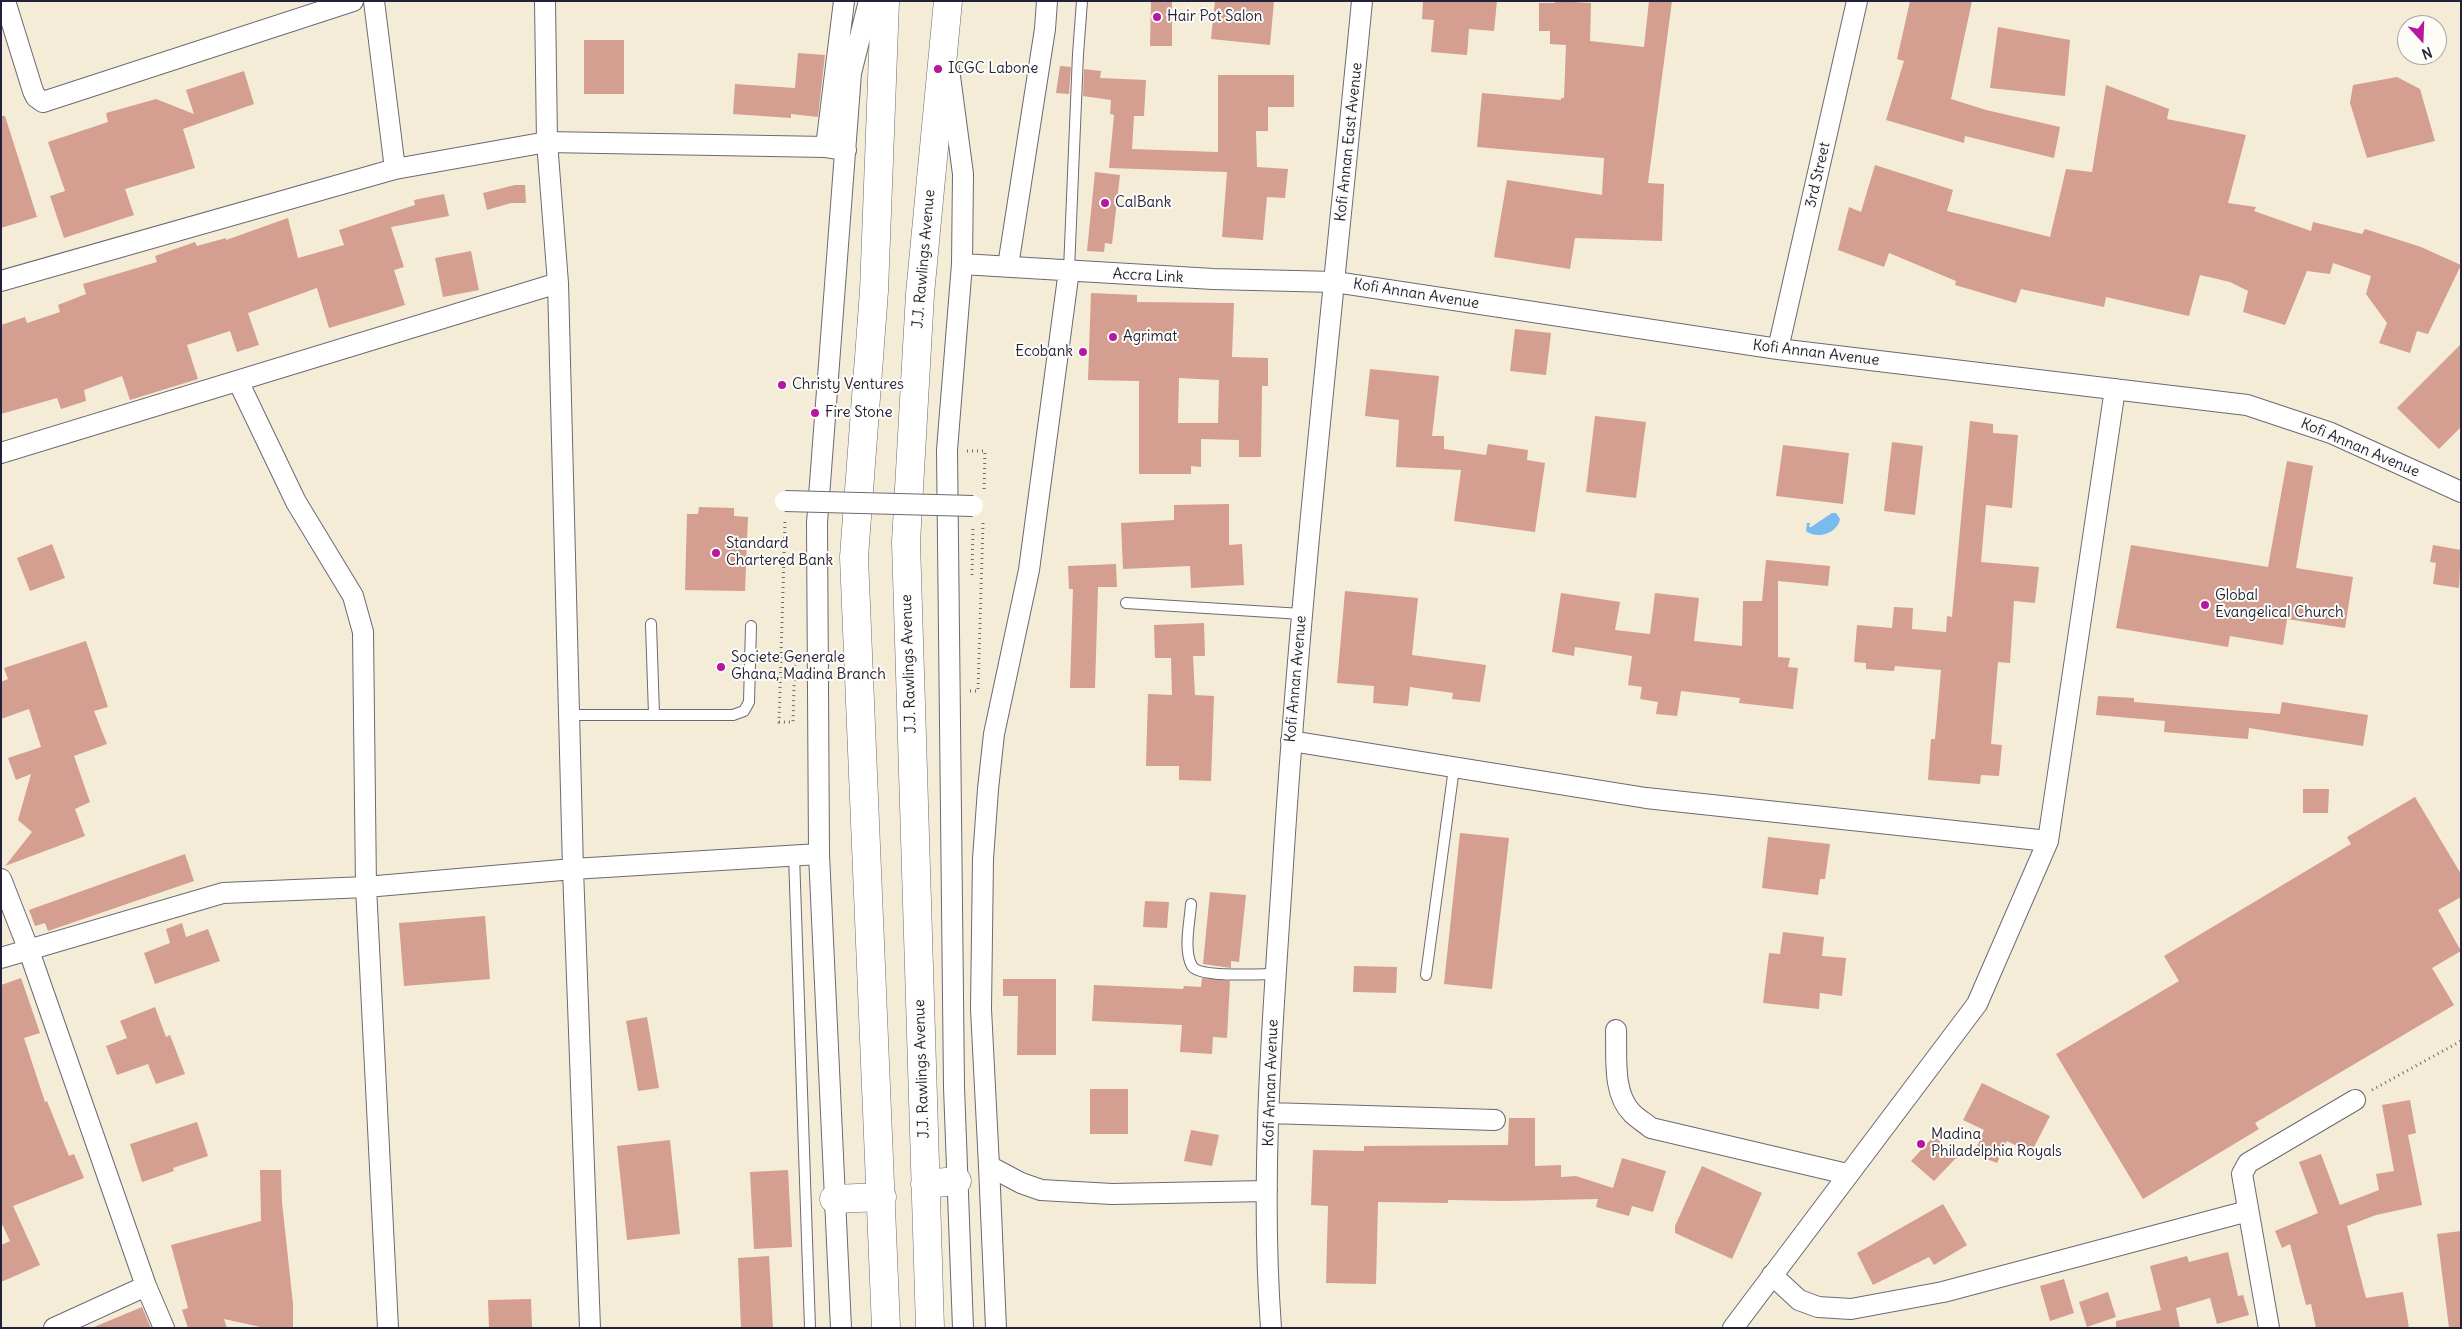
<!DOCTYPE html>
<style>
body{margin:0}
#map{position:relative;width:2462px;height:1329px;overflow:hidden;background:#f5ecd8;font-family:Delius,sans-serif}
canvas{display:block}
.frame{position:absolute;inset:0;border:2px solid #22223b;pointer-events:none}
.north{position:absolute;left:2397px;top:15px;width:50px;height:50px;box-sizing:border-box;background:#fdfcf7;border:1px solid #a5a5ac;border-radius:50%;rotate:160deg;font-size:14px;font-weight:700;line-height:20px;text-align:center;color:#22223b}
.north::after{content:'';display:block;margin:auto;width:18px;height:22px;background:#b5179e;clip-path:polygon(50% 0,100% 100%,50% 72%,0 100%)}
</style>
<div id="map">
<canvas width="2462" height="1329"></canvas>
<div class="frame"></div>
<div class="north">N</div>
</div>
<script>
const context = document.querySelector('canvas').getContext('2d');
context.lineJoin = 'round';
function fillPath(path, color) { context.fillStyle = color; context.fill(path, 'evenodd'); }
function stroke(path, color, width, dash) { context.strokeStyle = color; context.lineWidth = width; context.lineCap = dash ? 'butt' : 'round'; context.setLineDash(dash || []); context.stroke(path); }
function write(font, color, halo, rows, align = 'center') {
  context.font = font + ' Delius,sans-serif'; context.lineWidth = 4; context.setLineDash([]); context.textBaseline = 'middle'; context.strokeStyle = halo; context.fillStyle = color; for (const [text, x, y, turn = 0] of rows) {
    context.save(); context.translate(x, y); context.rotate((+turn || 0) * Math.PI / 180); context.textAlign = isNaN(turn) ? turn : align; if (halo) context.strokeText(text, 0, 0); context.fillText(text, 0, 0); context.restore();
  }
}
const water = new Path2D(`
 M1832,513H1836L1840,519C1838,533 1817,540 1806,531L1807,523H1810L1809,527H1811Z`);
const building = new Path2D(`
 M1151,1H1172V46H1150Z
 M1215,1H1274L1270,45L1211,39Z
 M1423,1H1497L1494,31L1469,29L1467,55L1431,52L1434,20L1422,19Z
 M1555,1L1591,3L1590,41L1644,47L1649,1H1672L1648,183L1664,184L1662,241L1575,238L1570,269L1494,257L1507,180L1602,195L1604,158L1477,147L1482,93L1561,100V98H1564L1566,45L1550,44V31H1539V3H1555Z
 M1910,1H1972L1951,99L1986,110L2060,127L2054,158L1965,136L1964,143L1886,120L1904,61L1897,59Z
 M1998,27L2070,40L2065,96L1990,88Z
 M584,40H624V94H584Z
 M798,53L825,55L818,117L791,114V118L733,114L735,84L795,88Z
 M1060,66L1071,67L1069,94L1056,93Z
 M1084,69L1101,71L1100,78L1146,80L1144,116H1134L1132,149L1218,152V75H1294V107H1268V131H1256L1257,167L1288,169L1285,198L1267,197L1263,240L1222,237L1227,172L1109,168L1114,115L1110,114L1111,100L1083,96Z
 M244,71L254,104L183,129L195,168L125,189L134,215L64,238L50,196L65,191L48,142L108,122L106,113L156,99L194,114L186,90Z
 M2397,77L2420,89L2435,141L2367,158L2350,103L2353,85Z
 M2106,85L2169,109L2167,119L2246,135L2228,203L2256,207L2254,211L2311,231L2313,222L2362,234L2365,229L2421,247L2461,265L2428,334L2417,331L2410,353L2379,343L2387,323L2366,294L2371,276L2333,263L2330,274L2307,271L2285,325L2243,312L2248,291L2230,282L2200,275L2189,316L2106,297L2104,307L2021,289L2016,303L1955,285L1956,281L1889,253L1884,267L1838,250L1849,207L1861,212L1875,165L1953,190L1947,211L2050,237L2066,169L2092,172Z
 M1,116H5L37,217L1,228Z
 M1095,172L1120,175L1112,244L1105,243L1104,252L1087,251Z
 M515,185H525L526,203H511L487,210L483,193Z
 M444,194L449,216L391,227L404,267L394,270L405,305L329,328L317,288L248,313L259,345L237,352L230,331L187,345L198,379L130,400L122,376L84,390L86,401L61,409L57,398L1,414V325L25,317L27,323L60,312L58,305L86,294L83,284L157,262L155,256L195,242L197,246L226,238V240L288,218L298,258L344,245L339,230L415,205L414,200Z
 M471,251L479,290L443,297L435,258Z
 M1091,293L1137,295V302L1234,303L1232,357L1268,358V386H1262L1261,457H1239V440L1201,439V467L1191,466V474H1139V381L1088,380ZM1179,378L1219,380L1218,423H1178Z
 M1515,329L1551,333L1546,375L1510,371Z
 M2461,344V427L2439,449L2397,408Z
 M1370,369L1439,376L1432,436H1444V449L1486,455L1488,444L1528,450L1527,460L1545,463L1535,532L1454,521L1461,470L1396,467L1399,420L1365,416Z
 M1595,416L1646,422L1636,498L1586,492Z
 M1970,421L1993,424V433L2018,435L2012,508L1986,505L1981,562L2039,567L2035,603L2014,601L2010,663L1998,662L1991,744L2002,745L1999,776L1981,775L1980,784L1928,780L1931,739H1935L1941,670L1895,666L1894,671L1866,669V663L1854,662L1857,625L1892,628L1894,607L1913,608L1912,629L1946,632L1947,616L1952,617Z
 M1892,442L1923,446L1915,515L1884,511Z
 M1783,445L1849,453L1843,504L1776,496Z
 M2287,461L2313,466L2296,568L2353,577L2345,628L2287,619L2283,645L2230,636L2228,647L2116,628L2131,545L2268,567Z
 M1229,504V545L1242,544L1244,585L1191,588L1190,566L1123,569L1121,523L1174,520V505Z
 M699,507L734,508V516L748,517L745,591L685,590L687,514H698Z
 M52,544L65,578L30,591L17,558Z
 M2433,545L2461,550L2459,588L2433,584L2436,563L2430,562Z
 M1766,560L1830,566L1828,586L1778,581V657L1790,658L1788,667L1798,668L1793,709L1739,703L1740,698L1681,691L1677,716L1656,714L1658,702L1640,699L1642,687L1628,685L1632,656L1575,647L1574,656L1552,652L1561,593L1620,602L1615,630L1650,634L1655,593L1699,598L1694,641L1742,646L1743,601H1762Z
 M1116,564L1117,587H1098L1095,688H1070L1073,589H1069L1068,566Z
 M1345,591L1418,598L1412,655L1486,665L1480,702L1452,699L1453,693L1410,687L1408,706L1373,703L1374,686L1337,683Z
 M1204,623L1205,656H1193L1195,695L1214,696L1211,781L1179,780V766H1146L1148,694L1172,695L1171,658H1155L1154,625Z
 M86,641L108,707L94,711L107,744L74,756L90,802L75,809L85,836L5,866L32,832L18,820L31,774L16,780L8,758L41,747L29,709L1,719V682L8,679L4,668Z
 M2098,696L2134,698V702L2280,714L2282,702L2368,715L2363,746L2249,728L2248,739L2164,732L2165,721L2096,715Z
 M2303,789H2329L2328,813H2303Z
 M2415,797L2461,874V897L2438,910L2461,951L2432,968L2454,1005L2255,1123L2259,1129L2143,1199L2056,1054L2179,981L2164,956L2351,844L2347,837Z
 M1460,833L1509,838L1492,989L1444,984Z
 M1768,837L1830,844L1825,879H1820L1818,895L1762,888Z
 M185,854L194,881L48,931L45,923L35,926L29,910Z
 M1210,892L1246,895L1239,962L1231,961V968L1203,964Z
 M1145,901L1169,902L1167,928L1143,927Z
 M485,916L490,979L404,986L399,923Z
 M182,923L186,937L208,929L220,961L155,984L144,953L170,943L166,929Z
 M1783,932L1824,937L1822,956L1846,958L1842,996L1820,993L1819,1009L1763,1003L1769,953L1780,954Z
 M1354,966L1397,967L1396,993L1353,992Z
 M21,978L40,1033L24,1038L45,1102L47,1101L69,1156L74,1154L84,1178L13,1206L40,1265L1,1282V1245L10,1241L1,1222V985Z
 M1202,978L1230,981L1227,1038L1213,1037L1212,1054L1180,1052L1182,1025L1092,1021L1094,985L1183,989L1184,986L1201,987Z
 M1003,979H1056V1055H1017L1018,996H1003Z
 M155,1007L166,1037L170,1035L185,1074L156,1084L148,1064L117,1075L106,1046L127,1038L120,1021Z
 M647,1017L659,1088L638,1091L626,1021Z
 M1982,1083L2050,1116L2031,1153L2007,1141L1997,1163L1974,1154L1984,1130L1963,1120Z
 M1090,1089H1128V1134H1090Z
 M2410,1100L2416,1133L2408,1135L2422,1205L2376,1215L2347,1226L2366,1298L2403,1292L2409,1328H2316L2311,1304L2306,1305L2290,1244L2282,1248L2275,1231L2318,1213L2299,1162L2321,1154L2340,1205L2379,1190L2376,1174L2394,1171L2382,1105Z
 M1509,1118H1535V1166L1561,1165V1177L1576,1176L1613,1188L1622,1158L1666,1171L1653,1212L1632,1206L1629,1216L1596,1207L1598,1199L1505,1201L1448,1200V1203L1378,1202L1376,1284L1326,1283L1328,1206L1311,1205L1313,1150L1364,1151V1146L1508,1145Z
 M197,1122L208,1156L173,1168L174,1171L142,1182L130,1144Z
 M1191,1130L1219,1135L1212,1166L1184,1161Z
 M1934,1136L1957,1157L1934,1181L1911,1161Z
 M670,1140L680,1234L627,1240L617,1146Z
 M1702,1166L1762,1193L1732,1259L1675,1233V1226Z
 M260,1170H281L282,1202L293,1304V1328H265L224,1319L227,1328H188L182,1310L188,1308L171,1245L261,1221Z
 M788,1170L792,1247L754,1249L750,1172Z
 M1943,1204L1967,1245L1934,1265L1929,1257L1873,1285L1857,1253Z
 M2461,1231V1328H2449L2437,1234Z
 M2228,1252L2238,1296L2243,1295L2249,1315L2217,1324L2210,1298L2176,1308L2180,1328H2116V1321L2161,1310L2150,1266L2187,1256L2189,1262Z
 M769,1256L773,1328H741L738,1258Z
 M2064,1279L2074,1313L2050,1321L2040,1286Z
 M2108,1292L2116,1317L2087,1327L2079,1302Z
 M531,1299L532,1328H489L488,1300Z
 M142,1307L151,1328H94V1327Z`);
const path = new Path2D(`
 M967,451H985L984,490
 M785,522L779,722H793L795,652
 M972,575L973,527
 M970,691H978L983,523
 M2372,1090L2461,1041`);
const lane = new Path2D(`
 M1069,270L1078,54L1082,1
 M1126,603L1302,614
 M651,624L654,715
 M569,715H733L744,711L749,702L751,626
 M794,855L810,1328
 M1191,904C1190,921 1183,950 1192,966C1199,978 1261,974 1276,974
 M1426,975L1454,768`);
const street = new Path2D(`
 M5,1L33,91L36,97L43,102L353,1
 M374,1L395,169
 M545,1L547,142L558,283L573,869L590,1328
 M949,69L963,174L962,264L947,450L954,1087L963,1328
 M826,147L844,1
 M962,264L1213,279L1335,282L1778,349L2247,405L2331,433L2461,492
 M1008,266L1045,29L1047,1
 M1069,270L1029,570L994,734L988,789L983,859L981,1009L989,1166L1021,1183L1041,1190L1112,1194L1267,1191
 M1,281L395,169L547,142L826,147L846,150
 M1778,349L1857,1
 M238,381L296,502L353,596L363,632L366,887L388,1328
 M1,453L558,283
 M1291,741L1646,798L2048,841
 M1,879L28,948L146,1286L164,1328
 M1,958L223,893L366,887L573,869L819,854
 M1616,1030C1617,1056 1612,1093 1632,1113C1638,1119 1645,1123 1651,1128L1847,1174
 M1269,1113L1495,1120
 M989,1166L996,1328
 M1772,1275L1799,1300L1818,1307L1851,1309L1943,1292L2248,1211
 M54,1328L146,1286
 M841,1328L819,854L817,523L851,73L869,1
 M1271,1328C1260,1179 1272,1029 1282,880C1300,586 1334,294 1362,1
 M1733,1328L1977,1004L2048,841L2115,389
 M2269,1328L2242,1174L2248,1163L2355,1100`);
const highway = new Path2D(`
 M885,1L874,291L854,557L886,1328
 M925,1184L957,1181
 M834,1199L882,1197
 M930,1328L906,542L920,294L948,1`);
const streetBridge = new Path2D(`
 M785,501L973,506`);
const markers = [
 [1157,17,5,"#b5179e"],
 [938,69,5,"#b5179e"],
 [1105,203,5,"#b5179e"],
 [1113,337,5,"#b5179e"],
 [1083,352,5,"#b5179e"],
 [782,385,5,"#b5179e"],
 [815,413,5,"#b5179e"],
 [716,553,5,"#b5179e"],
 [2205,605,5,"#b5179e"],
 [721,667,5,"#b5179e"],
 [1921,1144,5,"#b5179e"]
];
const poiNames = [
 ["Hair Pot Salon",1167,17],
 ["ICGC Labone",948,69],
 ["CalBank",1115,203],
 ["Agrimat",1123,337],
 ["Ecobank",1073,352,"right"],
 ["Christy Ventures",792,385],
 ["Fire Stone",825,413],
 ["Standard",726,544],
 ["Chartered Bank",726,561],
 ["Global",2215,596],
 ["Evangelical Church",2215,613],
 ["Societe Generale",731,658],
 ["Ghana, Madina Branch",731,675],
 ["Madina",1931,1135],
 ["Philadelphia Royals",1931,1152]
];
const streetNames = [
 ["Kofi Annan East Avenue",1349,142,-84],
 ["3rd Street",1818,175,-77],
 ["J.J. Rawlings Avenue",924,259,-85],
 ["Accra Link",1148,276,3],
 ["Kofi Annan Avenue",1416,294,9],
 ["Kofi Annan Avenue",1816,353,7],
 ["Kofi Annan Avenue",2360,448,23],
 ["J.J. Rawlings Avenue",909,664,-92],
 ["Kofi Annan Avenue",1296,679,-85],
 ["J.J. Rawlings Avenue",922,1069,-92],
 ["Kofi Annan Avenue",1271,1083,-88]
];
fillPath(water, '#79bbef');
fillPath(building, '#d49e90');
stroke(lane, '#6c6972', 12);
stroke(street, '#6c6972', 22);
stroke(highway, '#6c6972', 29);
stroke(path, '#6c6972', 3, [1, 4]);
stroke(lane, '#fff', 10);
stroke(street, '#fff', 20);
stroke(highway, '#fff', 28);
stroke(streetBridge, '#6c6972', 22, []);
stroke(streetBridge, '#fff', 20);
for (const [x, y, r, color] of markers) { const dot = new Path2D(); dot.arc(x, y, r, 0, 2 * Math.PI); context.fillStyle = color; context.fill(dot); stroke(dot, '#fdfcf7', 2); }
write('15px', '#22223b', '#fdfcf7', poiNames, 'left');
write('15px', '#22223b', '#fdfcf7', streetNames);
</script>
